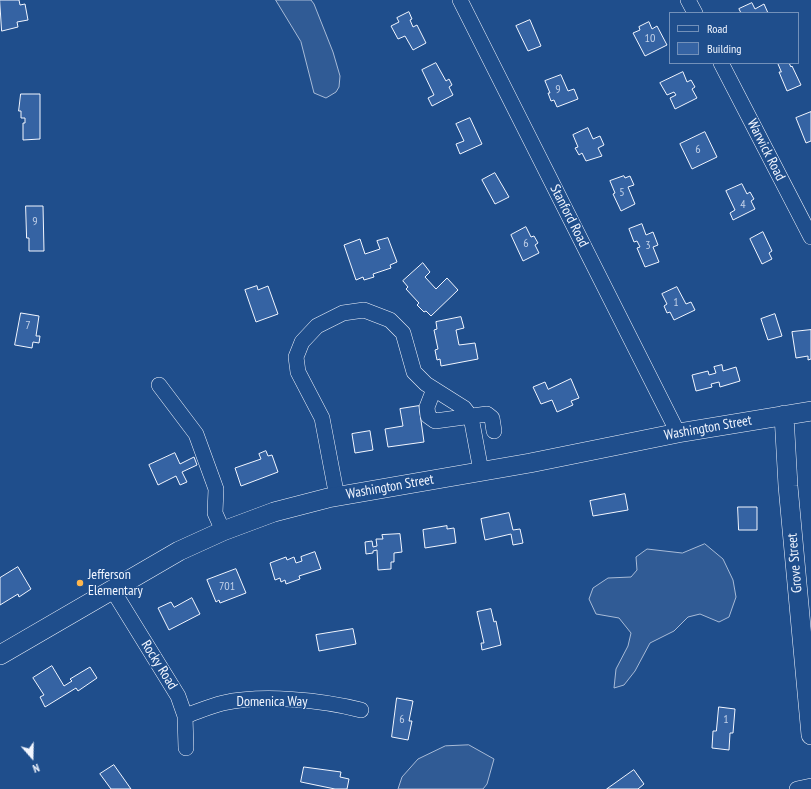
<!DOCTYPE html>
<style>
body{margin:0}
#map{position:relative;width:811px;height:789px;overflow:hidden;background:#1f4e8c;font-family:"PT Sans Narrow",sans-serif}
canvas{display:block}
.legend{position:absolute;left:669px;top:12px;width:130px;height:52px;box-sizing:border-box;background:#1f4e8c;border:1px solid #7391ba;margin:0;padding:5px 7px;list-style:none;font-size:12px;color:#f2f6ff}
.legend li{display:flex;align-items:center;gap:8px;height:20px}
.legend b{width:20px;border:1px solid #7391ba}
.north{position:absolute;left:12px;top:737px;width:40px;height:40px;-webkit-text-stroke:3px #1f4e8c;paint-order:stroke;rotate:160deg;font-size:11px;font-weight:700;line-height:16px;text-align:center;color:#f2f6ff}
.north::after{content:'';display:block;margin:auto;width:14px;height:18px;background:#f2f6ff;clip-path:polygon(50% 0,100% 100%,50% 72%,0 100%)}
</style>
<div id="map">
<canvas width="811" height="789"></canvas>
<ul class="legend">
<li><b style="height:5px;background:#1f4e8c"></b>Road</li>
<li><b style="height:11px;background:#3563a3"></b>Building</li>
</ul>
<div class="north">N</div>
</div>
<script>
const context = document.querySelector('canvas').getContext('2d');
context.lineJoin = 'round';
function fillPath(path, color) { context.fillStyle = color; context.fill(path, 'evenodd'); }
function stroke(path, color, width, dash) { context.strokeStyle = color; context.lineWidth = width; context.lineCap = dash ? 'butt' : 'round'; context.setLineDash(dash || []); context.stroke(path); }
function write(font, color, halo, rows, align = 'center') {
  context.font = font + ' "PT Sans Narrow",sans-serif'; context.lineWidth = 3; context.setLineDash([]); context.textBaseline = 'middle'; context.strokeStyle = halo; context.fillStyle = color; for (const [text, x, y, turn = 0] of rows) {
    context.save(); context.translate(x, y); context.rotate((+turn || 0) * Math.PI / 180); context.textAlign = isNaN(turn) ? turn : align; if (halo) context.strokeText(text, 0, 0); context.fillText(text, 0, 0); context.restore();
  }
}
const built = new Path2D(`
 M276,0H311L314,4L333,52L340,76L339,87L336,92L326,98L314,93L301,42Z
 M705,544L723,559L733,580L736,597L729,617L719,622L700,614L688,617L674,631L650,643L635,671L624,685L614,688L616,669L628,646L631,633L619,618L596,614L589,599L593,588L608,578L631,577L637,570L636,557L647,549L682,553Z
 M469,745L494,759L487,784L483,789H398L402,777L418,759L445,746Z`);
const building = new Path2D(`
 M0,0H19L20,5L25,4L28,20L17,22L18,27L2,31Z
 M752,3L755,9L764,4L768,13H741L739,9Z
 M409,12L412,19L410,20L413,27L417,25L426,43L413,50L405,36L398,39L391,26L399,22L397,18Z
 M530,20L541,46L528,51L516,26Z
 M649,22L652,29L657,26L667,45L645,56L633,33L640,30L639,27Z
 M436,63L446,81L449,79L452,85L449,87L453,95L432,106L428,98L434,95L422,70Z
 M778,63H789L791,67L792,66L801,85L787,91L779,72H781Z
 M683,72L687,82L691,80L695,87L692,89L697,98L675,109L670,98L676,95L674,92L667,95L660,83Z
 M561,75L568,91L574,89L578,99L557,107L554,100L551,101L548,93H550L545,81Z
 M21,94H40V139L23,140V123H25V118H21V111H19Z
 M811,112V141L806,143L796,118Z
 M470,118L482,144L460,154L456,144L464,141L456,124Z
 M588,128L593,139L600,136L604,145L598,148L602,156L586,161L582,153L579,155L575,148L578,147L573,135Z
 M705,132L717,157L692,169L680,144Z
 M495,173L509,197L495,204L482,180Z
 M624,176L625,178L630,176L634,185L628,187L635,204L621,211L613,194L615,193L610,181Z
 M742,184L747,194L750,192L754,199L751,201L755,209L733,220L730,213L735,210L726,191Z
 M26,206H43L44,251H29V238H27Z
 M642,224L646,235L653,232L658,245L653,247L659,262L645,267L637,248L640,247L637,241L634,242L629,229Z
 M526,227L531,237L534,236L538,243L535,245L539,253L523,261L511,235Z
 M763,232L772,251L769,253L772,259L762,264L750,239Z
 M388,238L397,262L390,265L391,268L373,274L374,277L364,280L363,277L356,280L344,245L360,239L365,254L380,249L377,241Z
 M423,263L430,272L425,277L436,289L447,278L458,290L431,316L426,311L424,312L417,305L419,303L406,289L408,287L403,281Z
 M257,286L258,290L268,286L278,314L256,322L245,290Z
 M677,287L686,304L691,302L695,310L674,320L670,312L667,313L664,306L667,304L662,294Z
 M21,313L39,316L36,336H40L39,343L33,342L32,348L15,345Z
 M775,314L782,336L768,340L761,319Z
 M461,317L464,328L456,330L459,345L475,343L478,359L441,366L440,359L437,360L435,350L438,349L434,330L437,329L436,322Z
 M811,330V359L808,360V356L796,358L792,332Z
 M722,365L723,371L736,367L740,381L720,387L719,382L711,384L712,387L696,391L692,375L708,371L709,375L716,373L714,367Z
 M571,379L579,398L571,401L573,405L557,412L552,400L541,404L533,387L545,382L548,389Z
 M419,406L424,442L388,447L385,429L403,426L400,409Z
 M370,431L373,450L355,453L352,434Z
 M266,451L268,456L272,455L278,472L241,486L235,468L261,459L259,454Z
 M175,453L180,464L194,457L197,465L182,472L187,482L180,485L176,476L158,485L149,465Z
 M625,494L628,510L593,516L590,501Z
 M738,507H757V530H739Z
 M509,513L513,530L520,529L523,543L513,545L511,534L485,540L481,519Z
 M447,526V529L454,528L456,543L425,548L423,530Z
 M400,534L402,552L394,553V562H391V569L378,570L377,550L373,551V553L366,554L365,542L372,541L373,547L377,546L376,539H383L382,535Z
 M315,552L321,569L299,576L300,579L286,584L285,580L281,582L280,578L275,580L270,563L286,557L287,560L294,557L296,563L302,561L301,557Z
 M18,567L31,589L19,597L18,594L0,605V578Z
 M236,569L246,593L220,603L219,600L216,602L207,580Z
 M192,598L200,614L169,630L158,608L171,602L174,607Z
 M491,609L494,622L496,621L501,645L482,650L481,643H484L477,612Z
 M353,629L356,644L319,651L316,635Z
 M52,666L64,686L72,681L70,679L90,667L97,678L78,691L76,688L45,707L40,697L44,695L33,678Z
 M397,698L413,701L409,721H412L408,740L392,737Z
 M719,707L735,709L733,733H730L729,750L712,748L713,731H716Z
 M114,765L131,789H111L100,774Z
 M304,767L341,772L340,777L349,779L347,789H335L301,782Z
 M634,770L644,784L638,789H607Z`);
const minor = new Path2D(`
 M460,0L678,433
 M688,0L695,13
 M721,63L811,237
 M159,385L196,434L216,489L215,513L223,531
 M434,389L427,407L428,416L435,421L487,414L492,418L494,431
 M337,497L322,418L298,372L296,357L302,342L317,326L343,313L364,310L390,320L403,333L414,372L426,384L464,408L471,417L481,471
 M112,589L178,696L185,716L186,748
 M185,716C197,712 210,706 223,703C262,694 322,700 361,710
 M797,789L811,786`);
const major = new Path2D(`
 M784,415L788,486L811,735
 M0,655L179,551L223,531L274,512L328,498L530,463L678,433L811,411`);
const markers = [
 [80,583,4,"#ffb74d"]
];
const numberNames = [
 ["10",650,39],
 ["9",558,90],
 ["6",698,150],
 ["5",622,193],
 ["4",743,205],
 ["9",35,222],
 ["6",526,244],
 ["3",648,246],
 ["1",676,303],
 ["7",28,326],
 ["701",227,587],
 ["6",402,720],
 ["1",726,720]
];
const streetNames = [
 ["Warwick Road",766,150,63],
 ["Stanford Road",569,216,63],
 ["Washington Street",708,428,-10],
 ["Washington Street",390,487,-10],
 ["Grove Street",795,563,-95],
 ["Rocky Road",159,665,58],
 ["Domenica Way",272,702]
];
const poiNames = [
 ["Jefferson",88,575],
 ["Elementary",88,591]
];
fillPath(built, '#305b95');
stroke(built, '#a8bbd7', 1);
fillPath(building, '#3563a3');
stroke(building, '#f2f6ff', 1);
stroke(minor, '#f2f6ff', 16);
stroke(major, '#f2f6ff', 20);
stroke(minor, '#1f4e8c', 15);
stroke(major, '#1f4e8c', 19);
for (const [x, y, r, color] of markers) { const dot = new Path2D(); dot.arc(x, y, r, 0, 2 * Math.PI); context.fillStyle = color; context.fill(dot); stroke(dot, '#1f4e8c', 1.5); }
write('12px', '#c3d1e8', null, numberNames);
write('14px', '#f2f6ff', '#1f4e8c', streetNames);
write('14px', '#f2f6ff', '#1f4e8c', poiNames, 'left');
</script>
